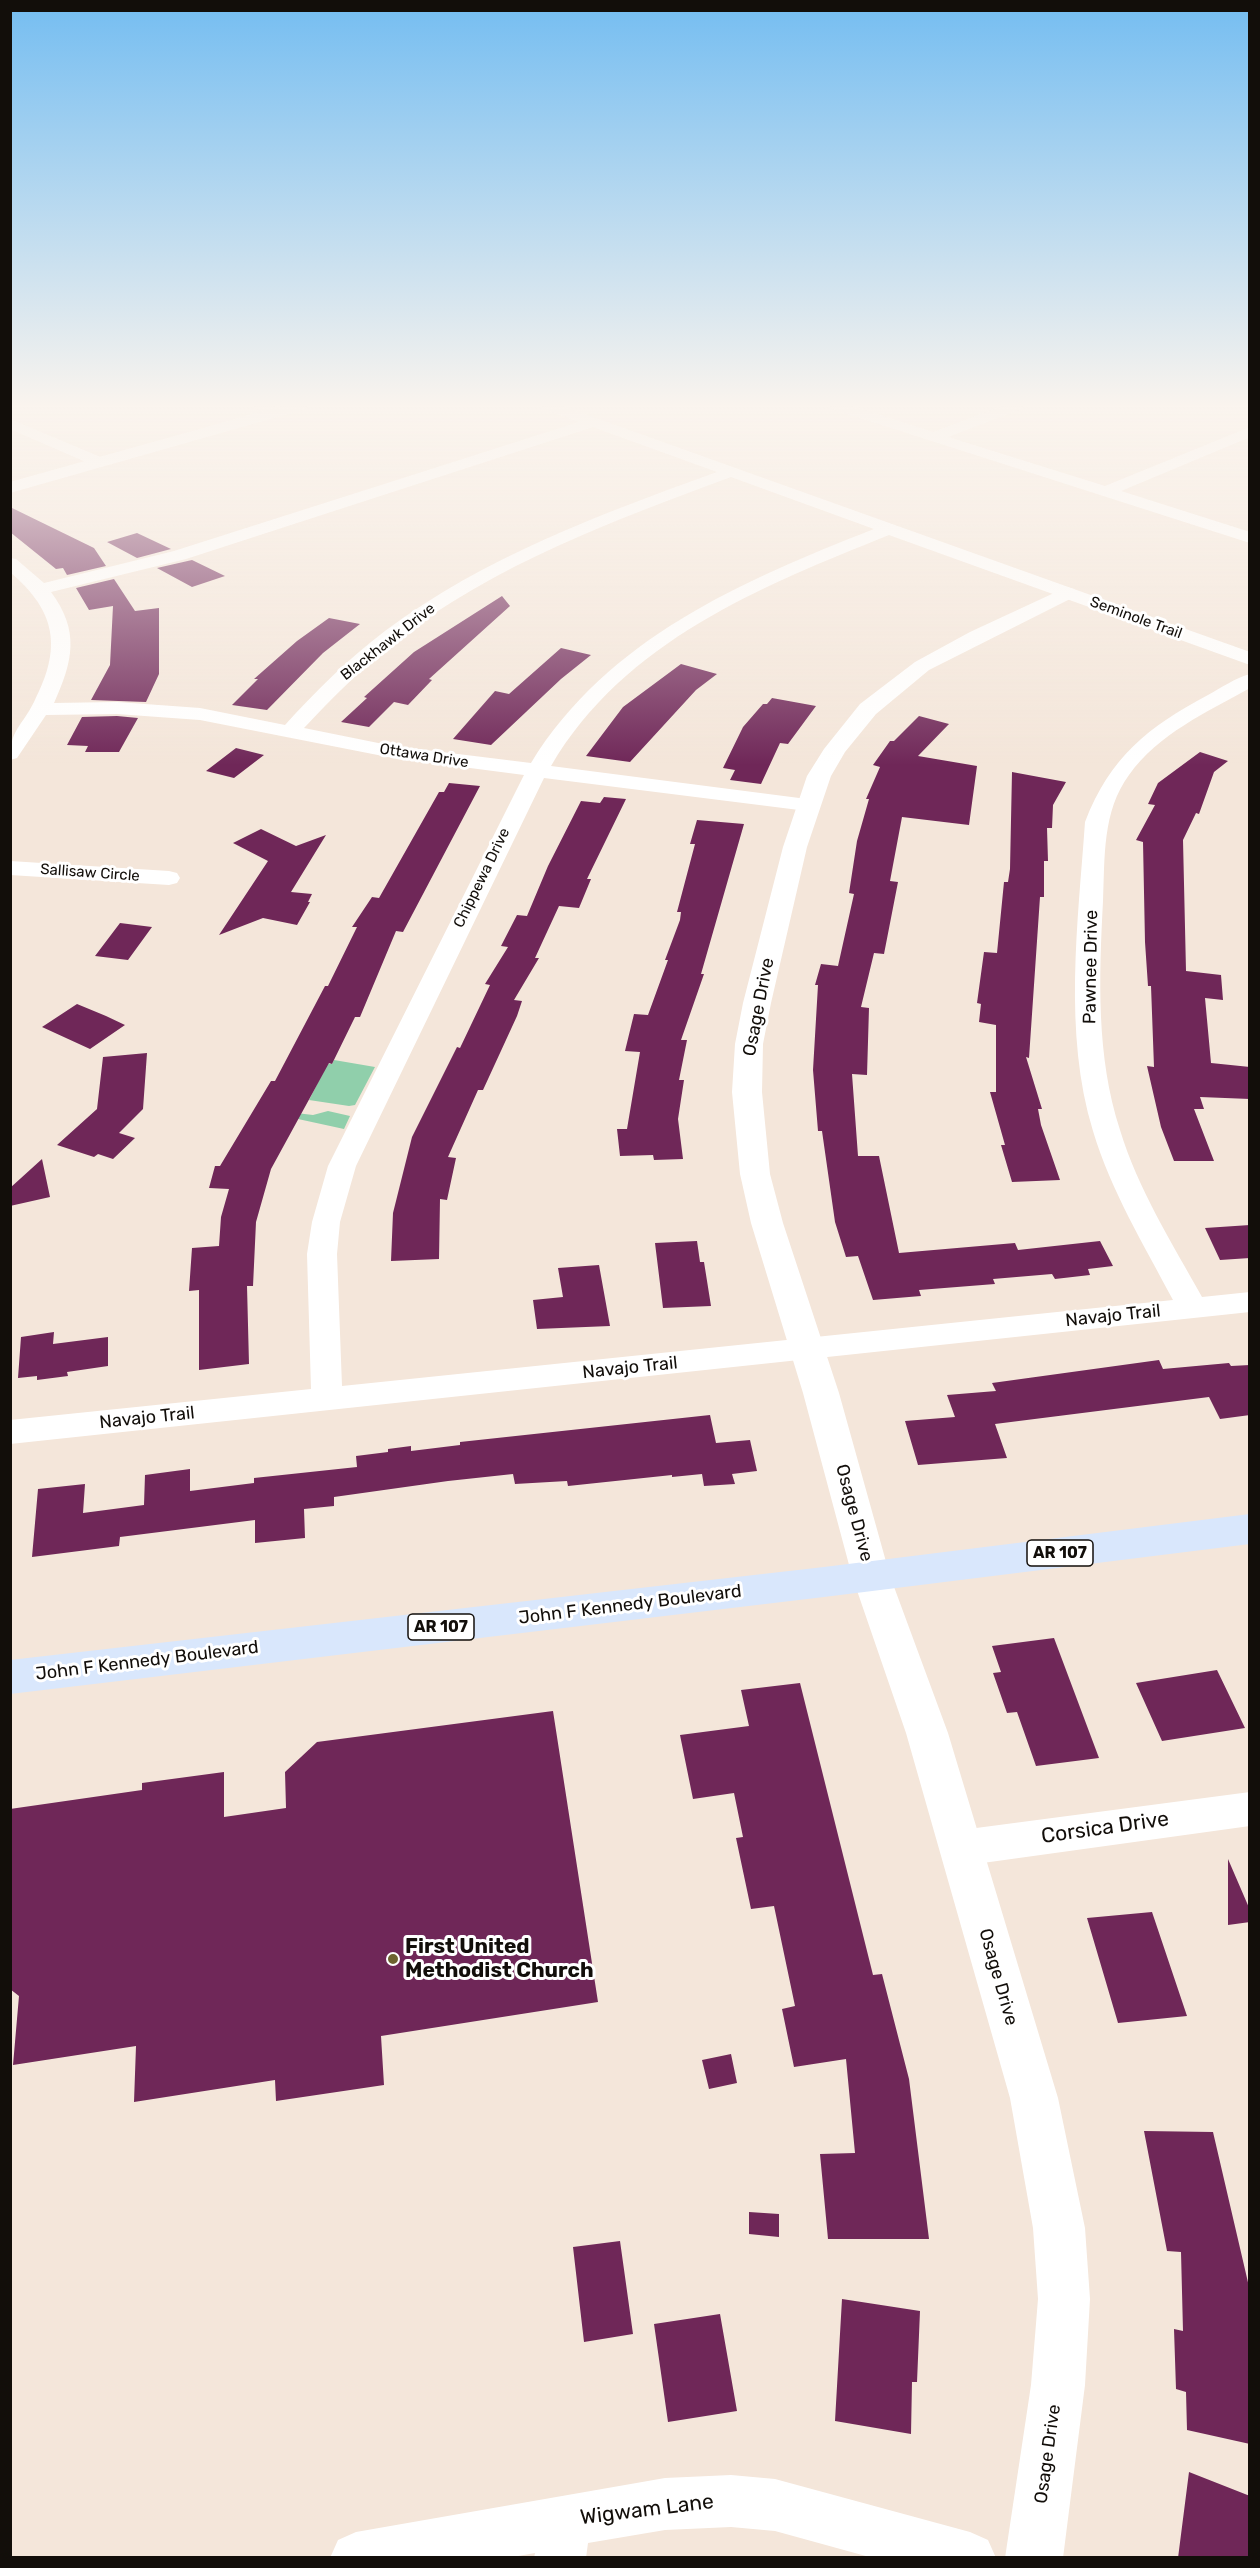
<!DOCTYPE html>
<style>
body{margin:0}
#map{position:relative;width:1260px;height:2568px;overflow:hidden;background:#f4e6da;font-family:Rubik,sans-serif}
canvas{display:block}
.frame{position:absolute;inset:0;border:12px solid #120e0a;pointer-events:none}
</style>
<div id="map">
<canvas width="1260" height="2568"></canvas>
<div class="frame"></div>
</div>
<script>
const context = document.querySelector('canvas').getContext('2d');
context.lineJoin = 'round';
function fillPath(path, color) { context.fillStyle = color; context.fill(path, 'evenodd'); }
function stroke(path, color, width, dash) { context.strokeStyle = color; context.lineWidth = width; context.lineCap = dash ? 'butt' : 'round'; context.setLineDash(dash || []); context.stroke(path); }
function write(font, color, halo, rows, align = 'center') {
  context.font = font + ' Rubik,sans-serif'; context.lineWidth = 6; context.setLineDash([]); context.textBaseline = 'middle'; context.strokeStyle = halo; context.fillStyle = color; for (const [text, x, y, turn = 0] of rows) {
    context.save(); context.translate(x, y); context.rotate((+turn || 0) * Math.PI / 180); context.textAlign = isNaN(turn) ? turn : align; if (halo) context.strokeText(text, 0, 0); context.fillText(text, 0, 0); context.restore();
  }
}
const green = new Path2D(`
 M298,1060L332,1064L334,1060L375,1067L355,1105L349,1106L309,1100L324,1071Z
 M279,1111L313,1115L328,1111L350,1116L344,1129L298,1119Z`);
const building = new Path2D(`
 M10,507L94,548L106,566L67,575L63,568L56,569L10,532Z
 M137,533L171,549L137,558L107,542Z
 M192,560L225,576L192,587L157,568Z
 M114,579L135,611L159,608V674L146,702L91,700L110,665L113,606L89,610L76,588Z
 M502,596L510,606L429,679L432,680L408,705L394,702L369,727L341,722L367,698L364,697L414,652Z
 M329,618L360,624L323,653L267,710L232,705L258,679H254L297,641Z
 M561,648L591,655L561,679L491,745L453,739L495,691L509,694Z
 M681,664L717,674L696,690L630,762L586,756L623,707Z
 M772,698L816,706L788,744L780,743L761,784L730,780L735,770L723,768L743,727L763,704H767Z
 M117,716L138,718L119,752H85L88,746L67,745L82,717Z
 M919,716L949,724L918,756L977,766L969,825L902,817L890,881L898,882L884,954L874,953L861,1007L869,1008L867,1075L852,1074L858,1156H879L899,1253L1015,1243L1018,1250L1100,1241L1113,1266L1088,1269L1090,1275L1055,1279L1052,1274L993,1279L995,1284L919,1290L921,1296L873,1300L858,1256L846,1257L835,1222L822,1131H818L813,1070L818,985H815L821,964L838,966L854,894L849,893L857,841L869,799H866L880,767L873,765L890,741H894Z
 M236,748L264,755L234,778L206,771Z
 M1200,752L1228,761L1214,772L1199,814L1196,813L1183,840L1186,971L1221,975L1223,1000L1205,998L1211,1063L1250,1067V1099L1200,1097L1204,1109H1194L1214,1161H1174L1161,1127L1147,1066L1154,1067L1151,986H1148L1145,942L1143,842L1136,840L1155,805L1148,804L1158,783Z
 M1012,772L1066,782L1053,805L1052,828H1047L1048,861H1044V897H1040L1029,1058L1026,1057L1042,1109H1038L1041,1125L1060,1180L1012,1182L1001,1145H1005L990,1092H996V1025L979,1022L981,1004L977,1003L984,952L997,953L1004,882H1008L1010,869Z
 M449,783L480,786L403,932L396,931L360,1017H355L332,1064L329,1063L271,1169L256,1222L253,1286H247L249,1364L199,1370V1290L189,1291L192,1248L219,1246L221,1217L229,1189L209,1188L215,1166H220L271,1081H275L325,986H328L357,927H352L372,897L379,898L439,792H444Z
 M604,797L626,799L587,879H591L579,908L559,906L535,958H539L514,1000L522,1001L517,1016L483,1090H478L448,1157L456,1158L447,1200L440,1199L439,1259L391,1261L393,1213L412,1137L457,1047L460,1048L490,985L485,984L508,947L501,946L517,915L527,916L548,866L581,801L600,803Z
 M697,820L744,824L701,974H704L681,1040H687L679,1080H684L678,1119L683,1159L654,1160L653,1155L620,1156L617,1129H627L640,1052L625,1051L634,1014L648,1015L668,960H665L680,920L681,912H677L695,844H690Z
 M261,829L296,846L326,835L291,892L312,894L308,902H310L297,925L263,918L219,935L268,861L233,843Z
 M120,923L152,927L128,960L95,956Z
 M77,1004L106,1016L125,1025L90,1049L42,1027Z
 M147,1053L143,1109L119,1133L135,1138L113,1159L98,1154L94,1157L57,1145L97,1109L103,1057Z
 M42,1159L50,1197L10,1206V1188Z
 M1250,1225V1258L1220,1260L1205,1228Z
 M697,1241L700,1262H704L711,1306L663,1308L655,1243Z
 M599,1265L610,1326L537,1329L533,1300L563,1297L558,1268Z
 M54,1332L53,1344L108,1337V1366L67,1372L68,1376L37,1380V1376L18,1378L21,1337Z
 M1159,1360L1163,1369L1229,1363L1231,1366L1250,1365V1415L1220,1419L1209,1397L995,1424L1007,1458L918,1465L905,1421L955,1417L947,1395L996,1391L992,1383Z
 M710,1415L716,1443L750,1440L757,1471L732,1474L735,1484L704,1486L702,1474L672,1477V1475L568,1486L567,1481L515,1484L513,1474L448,1481L334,1497V1506L304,1509L305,1538L255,1543V1520L120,1537L119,1546L32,1557L38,1489L85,1484L83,1513L144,1505L145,1475L190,1469V1491L254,1483V1478L357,1467L356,1456L388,1452V1449L411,1446V1451L460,1445V1442Z
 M1054,1638L1099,1758L1036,1766L1017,1712L1007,1713L993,1673L1001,1672L992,1646Z
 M1217,1670L1245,1728L1162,1741L1136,1683Z
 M800,1683L873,1975L882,1974L909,2079L929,2239H828L820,2154L855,2153L846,2059L794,2067L782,2009L795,2006L774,1906L751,1909L736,1838L743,1837L734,1793L693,1799L680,1735L749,1726L741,1690Z
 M553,1711L598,2002L381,2036L384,2085L276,2101L275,2080L134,2102L136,2046L13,2065L19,1996L10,1989V1809L142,1790V1783L224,1772V1817L286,1808L285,1772L317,1742Z
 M1228,1859L1250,1910V1922L1228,1925Z
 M1152,1912L1187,2016L1118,2023L1087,1918Z
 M731,2054L737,2083L709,2089L702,2060Z
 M1144,2131L1213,2132L1250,2291V2444L1187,2430L1186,2392L1176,2389L1174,2329L1183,2331L1181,2252L1167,2251Z
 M749,2212L779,2214V2237L749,2234Z
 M620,2241L633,2334L584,2342L573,2247Z
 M842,2299L920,2311L917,2382H912L911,2434L835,2421Z
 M720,2314L737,2411L668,2422L654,2324Z
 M1189,2472L1250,2496V2558H1178Z`);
const minor = new Path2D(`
 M254,406H274L284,412L277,416L256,409Z
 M542,406H562L1250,652V665L889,535C762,586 624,641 551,766L807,799L815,800L818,805L815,810L807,811L544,778L356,1166L340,1222L337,1254L342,1386L1173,1300C1144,1245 1111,1191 1093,1131C1063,1032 1078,923 1085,822C1110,757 1148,727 1208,695C1221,688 1235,678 1250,674V688C1207,712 1158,734 1129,775C1102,812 1105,857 1103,901C1099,977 1096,1056 1120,1130C1138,1189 1172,1243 1202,1297L1250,1292V1312L10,1444V1420L311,1389L307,1254L312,1222L328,1166L524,775L393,758L200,720L117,714L46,715L17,758L10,760C10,729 21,728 34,702C62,648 57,612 10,572V558L16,559L44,583L174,551L579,422L544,409ZM593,427L717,472C601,514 484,557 385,631C348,659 316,691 285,725L200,708L117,702L54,703C73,661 80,631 51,592L186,559ZM731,477L874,529C742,581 608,638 531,763L393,746L304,728C333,697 363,667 396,641C495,564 615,520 731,477Z
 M830,406H851L933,432L1003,406H1023L1021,409L948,437L1105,486L1250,427V437L1121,491L1250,532V543L832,409Z
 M10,419L105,459L107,462L99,467L93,465L10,429Z
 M10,861L169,871L177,873L180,878L177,883L169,885L10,875Z
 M1250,1792V1826L961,1866L947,1861L941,1848L947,1835L961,1830Z
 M731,2475L775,2479L970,2532L988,2540L996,2558H873L775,2531L731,2527L665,2530L588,2543L586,2558H534L535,2553L507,2558H330L338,2540L356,2532L665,2478Z`);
const tertiary = new Path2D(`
 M282,406H307L305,409L10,493V482Z
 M1067,587L1074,589L1077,593L1074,597L929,670L876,714L845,752L831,776L807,847L771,1003L763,1044L762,1092L770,1174L783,1223L839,1393L890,1576L948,1733L1058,2098L1085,2228L1090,2299L1085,2385L1063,2558H1005L1031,2385L1038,2299L1033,2228L1010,2098L906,1733L852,1576L803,1393L751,1223L740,1174L732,1092L735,1044L743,1003L783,847L807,776L824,749L860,704L915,662L970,632Z`);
const primary = new Path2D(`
 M1250,1514V1544L824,1597L10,1694V1660L824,1567Z`);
const markers = [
 [393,1959,6,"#6d6330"]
];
const farStreetnames = [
 ["Seminole Trail",1136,618,20],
 ["Blackhawk Drive",388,642,-38],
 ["Ottawa Drive",424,756,9],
 ["Sallisaw Circle",90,873,4],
 ["Chippewa Drive",482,878,-64]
];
const shields = [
 [1060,1553,66],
 [441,1627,66]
];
const shieldNames = [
 ["AR 107",1060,1553],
 ["AR 107",441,1627]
];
const streetNames = [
 ["Pawnee Drive",1091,967,-89],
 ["Osage Drive",759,1007,-79],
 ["Navajo Trail",1113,1316,-6],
 ["Navajo Trail",630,1368,-6],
 ["Navajo Trail",147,1418,-6],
 ["Osage Drive",854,1513,75],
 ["John F Kennedy Boulevard",630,1605,-7],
 ["John F Kennedy Boulevard",147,1661,-7],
 ["Osage Drive",998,1977,74],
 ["Osage Drive",1048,2454,-82]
];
const nearStreetnames = [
 ["Corsica Drive",1105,1828,-8],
 ["Wigwam Lane",647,2510,-7]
];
const nearPoinames = [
 ["First United",405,1947],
 ["Methodist Church",405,1971]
];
fillPath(green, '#90cfab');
fillPath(building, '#6f2758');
fillPath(minor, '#fff');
fillPath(tertiary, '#fff');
fillPath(primary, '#d9e7fc');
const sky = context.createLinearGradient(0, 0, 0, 765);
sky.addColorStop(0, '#74bdf1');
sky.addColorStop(0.53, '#faf4ee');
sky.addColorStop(1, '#faf4ee00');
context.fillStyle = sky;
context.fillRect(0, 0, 1260, 765);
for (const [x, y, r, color] of markers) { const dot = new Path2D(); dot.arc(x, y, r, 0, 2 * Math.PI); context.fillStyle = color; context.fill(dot); stroke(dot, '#fff', 2); }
write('15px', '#120e0a', '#fff', farStreetnames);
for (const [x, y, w] of shields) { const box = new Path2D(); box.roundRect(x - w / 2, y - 13, w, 26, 4.5); context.fillStyle = '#fff'; context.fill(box); stroke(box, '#120e0a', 1.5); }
write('bold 16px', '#120e0a', null, shieldNames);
write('18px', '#120e0a', '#fff', streetNames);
write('21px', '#120e0a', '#fff', nearStreetnames);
write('bold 21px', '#120e0a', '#fff', nearPoinames, 'left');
</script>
